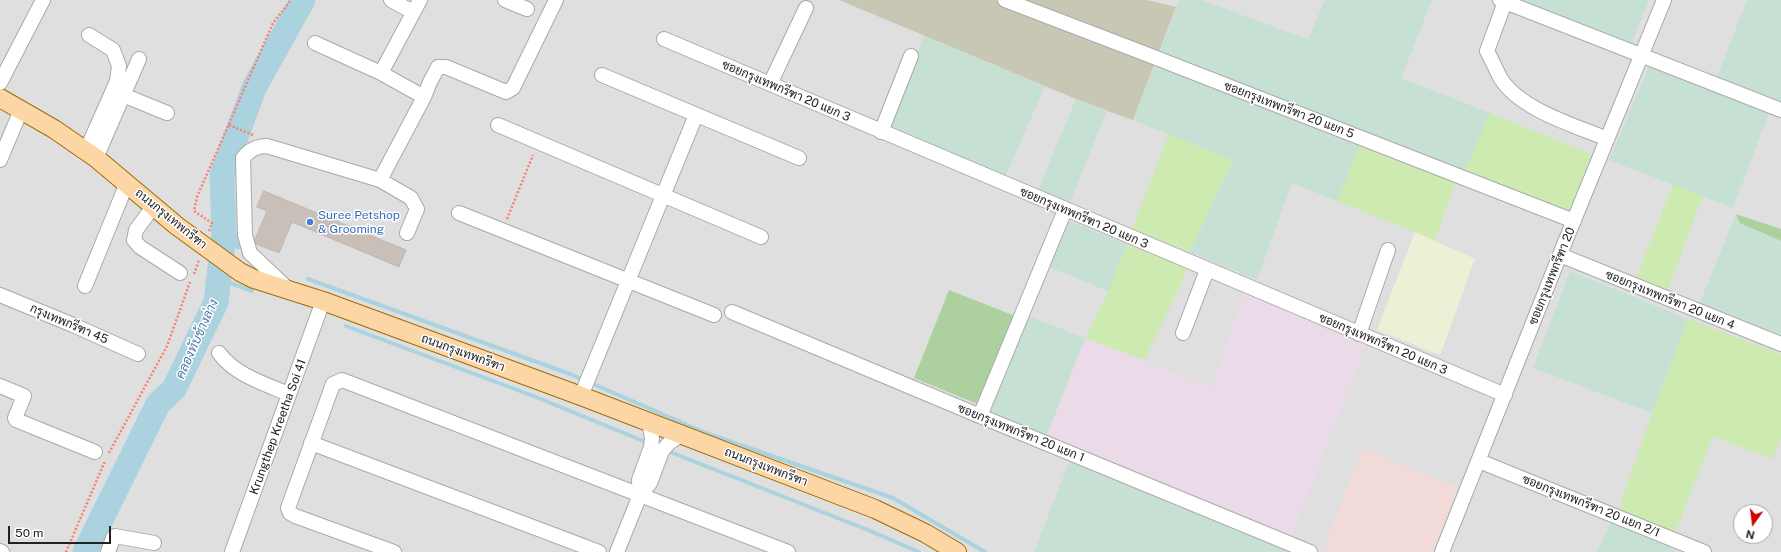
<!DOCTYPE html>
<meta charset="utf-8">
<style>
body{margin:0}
#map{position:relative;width:1781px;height:552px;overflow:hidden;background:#f2efe9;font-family:"Public Sans",sans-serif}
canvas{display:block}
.north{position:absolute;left:1733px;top:504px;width:40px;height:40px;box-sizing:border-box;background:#fff;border:1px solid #a7a7a7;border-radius:50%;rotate:194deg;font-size:11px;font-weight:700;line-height:16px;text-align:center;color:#222}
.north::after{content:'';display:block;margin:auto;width:14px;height:18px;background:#d40000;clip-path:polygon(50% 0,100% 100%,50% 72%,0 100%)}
.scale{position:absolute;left:8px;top:526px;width:103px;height:18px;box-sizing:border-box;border:2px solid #222;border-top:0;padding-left:5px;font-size:12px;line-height:14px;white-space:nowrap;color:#222;-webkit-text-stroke:3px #fff;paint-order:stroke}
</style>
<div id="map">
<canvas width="1781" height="552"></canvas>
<div class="north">N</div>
<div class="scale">50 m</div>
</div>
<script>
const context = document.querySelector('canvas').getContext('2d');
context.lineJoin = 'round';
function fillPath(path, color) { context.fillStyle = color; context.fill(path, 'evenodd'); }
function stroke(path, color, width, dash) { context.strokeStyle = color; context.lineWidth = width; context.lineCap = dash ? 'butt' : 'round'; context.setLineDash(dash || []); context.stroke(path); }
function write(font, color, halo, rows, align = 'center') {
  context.font = font + ' "Public Sans",Sarabun,sans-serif'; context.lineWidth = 3; context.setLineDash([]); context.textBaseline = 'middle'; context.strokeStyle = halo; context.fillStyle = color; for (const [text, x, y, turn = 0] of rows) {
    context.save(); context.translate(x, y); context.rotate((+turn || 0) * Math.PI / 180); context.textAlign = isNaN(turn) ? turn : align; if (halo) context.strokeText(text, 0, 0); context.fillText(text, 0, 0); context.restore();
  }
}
const residential = new Path2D(`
 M0,0H1781V552H0ZM1741,512H1765V536H1741Z`);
const commercial = new Path2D(`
 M1362,449L1458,487L1432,552H1330L1323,549Z`);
const industrial = new Path2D(`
 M1245,291L1367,344L1291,537L1047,435L1085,338L1144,360L1211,388Z`);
const construction = new Path2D(`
 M839,0H1147L1176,7L1133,120L1088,104Z`);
const farmland = new Path2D(`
 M1415,232L1475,259L1440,355L1377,330Z`);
const grass = new Path2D(`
 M1490,113L1591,154L1569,213L1464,173Z
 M1169,134L1233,160L1190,252L1132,229Z
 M1360,144L1456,181L1435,240L1337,201Z
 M1673,184L1703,196L1667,292L1636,278Z
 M1127,245L1189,267L1144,360L1085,338L1108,291Z
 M1688,319L1781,354V439L1772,459L1713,436L1674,536L1618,512L1652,413Z`);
const forest = new Path2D(`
 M1736,214L1781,229V241L1739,223Z
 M949,290L1015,316L980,405L914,378Z`);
const wetland = new Path2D(`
 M1179,0H1201L1308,39L1325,0H1432L1401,78L1490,113L1464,173L1160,52Z
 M1518,0H1649L1631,45Z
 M1747,0H1781V104L1717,77Z
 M924,36L1045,86L1004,180L886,130Z
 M1155,64L1360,144L1337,201L1292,183L1257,280L1190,252L1233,160L1133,120Z
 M1649,67L1769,113L1733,208L1609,160Z
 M1076,99L1107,110L1068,207L1037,193Z
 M1736,214L1739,223L1781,241V336L1699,305Z
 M1067,220L1127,245L1108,291L1047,266Z
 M1570,271L1688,319L1652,413L1533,368Z
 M1028,316L1085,338L1047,435L987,410Z
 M1070,460L1296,552H1034Z
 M1611,522L1676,550L1675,552H1597Z`);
const stream = new Path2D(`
 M219,279L252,291
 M308,279L570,374L706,433L893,498L985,552
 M346,326L536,397L648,443
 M665,450L868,530L919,552`);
const canal = new Path2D(`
 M224,234L239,242`);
const river = new Path2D(`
 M85,552L158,404L174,389L216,302L224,234L222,175L254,88L303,0`);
const building = new Path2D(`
 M264,191L406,250L399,267L292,222L279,253L256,244L255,239L267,211L257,207Z`);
const path = new Path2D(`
 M229,125L253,135
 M507,219L533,155
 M209,231L212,223L194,211L197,197L273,23L291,0
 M194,274L199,260
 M109,453L167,346L190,282
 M66,552L105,461`);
const minor = new Path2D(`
 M391,0L413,12
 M505,0L527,9
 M1005,0L1146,54L1574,221
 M1500,0L1781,110
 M1505,2L1487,51C1492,60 1496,70 1501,79C1521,110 1574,125 1607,139
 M664,39L1505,395
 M315,43L381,73
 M602,75L799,158
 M0,83L43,0
 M770,84L806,8
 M123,95L167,113
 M424,97L430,82L438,67H446L506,92L513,88L556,0
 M498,125L761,237
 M881,132L911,56
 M86,151L117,81L119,66L113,50L89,35
 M96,158L139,59
 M0,160L21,110
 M380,180L424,97L381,73L420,0
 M153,207L136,230L134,240L140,247L180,273
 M459,213L714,315
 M1560,255L1781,344
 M85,286L127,183
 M288,289L250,253L245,235L243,158C249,150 257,146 267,146L380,180L411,198L417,209L407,233
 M0,295L73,325L138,354
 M732,312L980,416L1310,552
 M1183,333L1207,270
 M1359,334L1388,250
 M219,353C235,375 265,384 289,394
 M0,386L24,396L15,418L16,420L95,452
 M581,396L696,115
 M980,416L1065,210
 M311,443L599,552
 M1479,461L1704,552
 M640,495L650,483L662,451L669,443L682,434
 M0,551L2,552
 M108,552L113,538L115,536L154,543
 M232,552L323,301
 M394,552L295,516L290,513L288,508L333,384L342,380L788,552
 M617,552L640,495L639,480L651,447L652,438L649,422
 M1442,552L1565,242L1664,0`);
const major = new Path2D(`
 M0,98L54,129L96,158L177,226L240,272L254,279L323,301L581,396L875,509L925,533L957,552`);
const markers = [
 [310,222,4,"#3f7fe0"]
];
const streetNames = [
 ["ซอยกรุงเทพกรีฑา 20 แยก 3",786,91,23],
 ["ซอยกรุงเทพกรีฑา 20 แยก 5",1289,110,21],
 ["ซอยกรุงเทพกรีฑา 20 แยก 3",1084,218,23],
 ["ถนนกรุงเทพกรีฑา",171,219,39],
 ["ซอยกรุงเทพกรีฑา 20",1552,276,-68],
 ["ซอยกรุงเทพกรีฑา 20 แยก 4",1670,300,22],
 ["กรุงเทพกรีฑา 45",69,324,23],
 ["ซอยกรุงเทพกรีฑา 20 แยก 3",1383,344,23],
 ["ถนนกรุงเทพกรีฑา",463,353,20],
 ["Krungthep Kreetha Soi 41",278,427,-70],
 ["ซอยกรุงเทพกรีฑา 20 แยก 1",1021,433,22],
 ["ถนนกรุงเทพกรีฑา",766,467,21],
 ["ซอยกรุงเทพกรีฑา 20 แยก 2/1",1591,506,22]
];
const shopNames = [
 ["Suree Petshop",318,215],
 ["& Grooming",318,229]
];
const waterNames = [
 ["คลองทับช้างล่าง",197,339,-66]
];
fillPath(residential, '#e0dfdf');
fillPath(commercial, '#f2dad9');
fillPath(industrial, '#ebdbe8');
fillPath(construction, '#c7c7b4');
fillPath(farmland, '#eef0d5');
fillPath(grass, '#cdebb0');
fillPath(forest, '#add19e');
fillPath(wetland, '#c6e0d4');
stroke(stream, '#aad3df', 4);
stroke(canal, '#aad3df', 14);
stroke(river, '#aad3df', 25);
fillPath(building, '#c7bfb8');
stroke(building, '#c4b6ab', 1);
stroke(minor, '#a9a9a9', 16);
stroke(major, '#a06b00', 20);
stroke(path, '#fa8072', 2.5, [2, 2]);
stroke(minor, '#fff', 14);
stroke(major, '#fcd6a4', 18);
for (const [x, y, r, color] of markers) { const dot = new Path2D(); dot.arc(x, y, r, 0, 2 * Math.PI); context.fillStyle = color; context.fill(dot); stroke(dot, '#fff', 1.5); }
write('12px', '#222', '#fff', streetNames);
write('12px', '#366cbe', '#fff', shopNames, 'left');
write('italic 13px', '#4a7aab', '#fff', waterNames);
</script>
